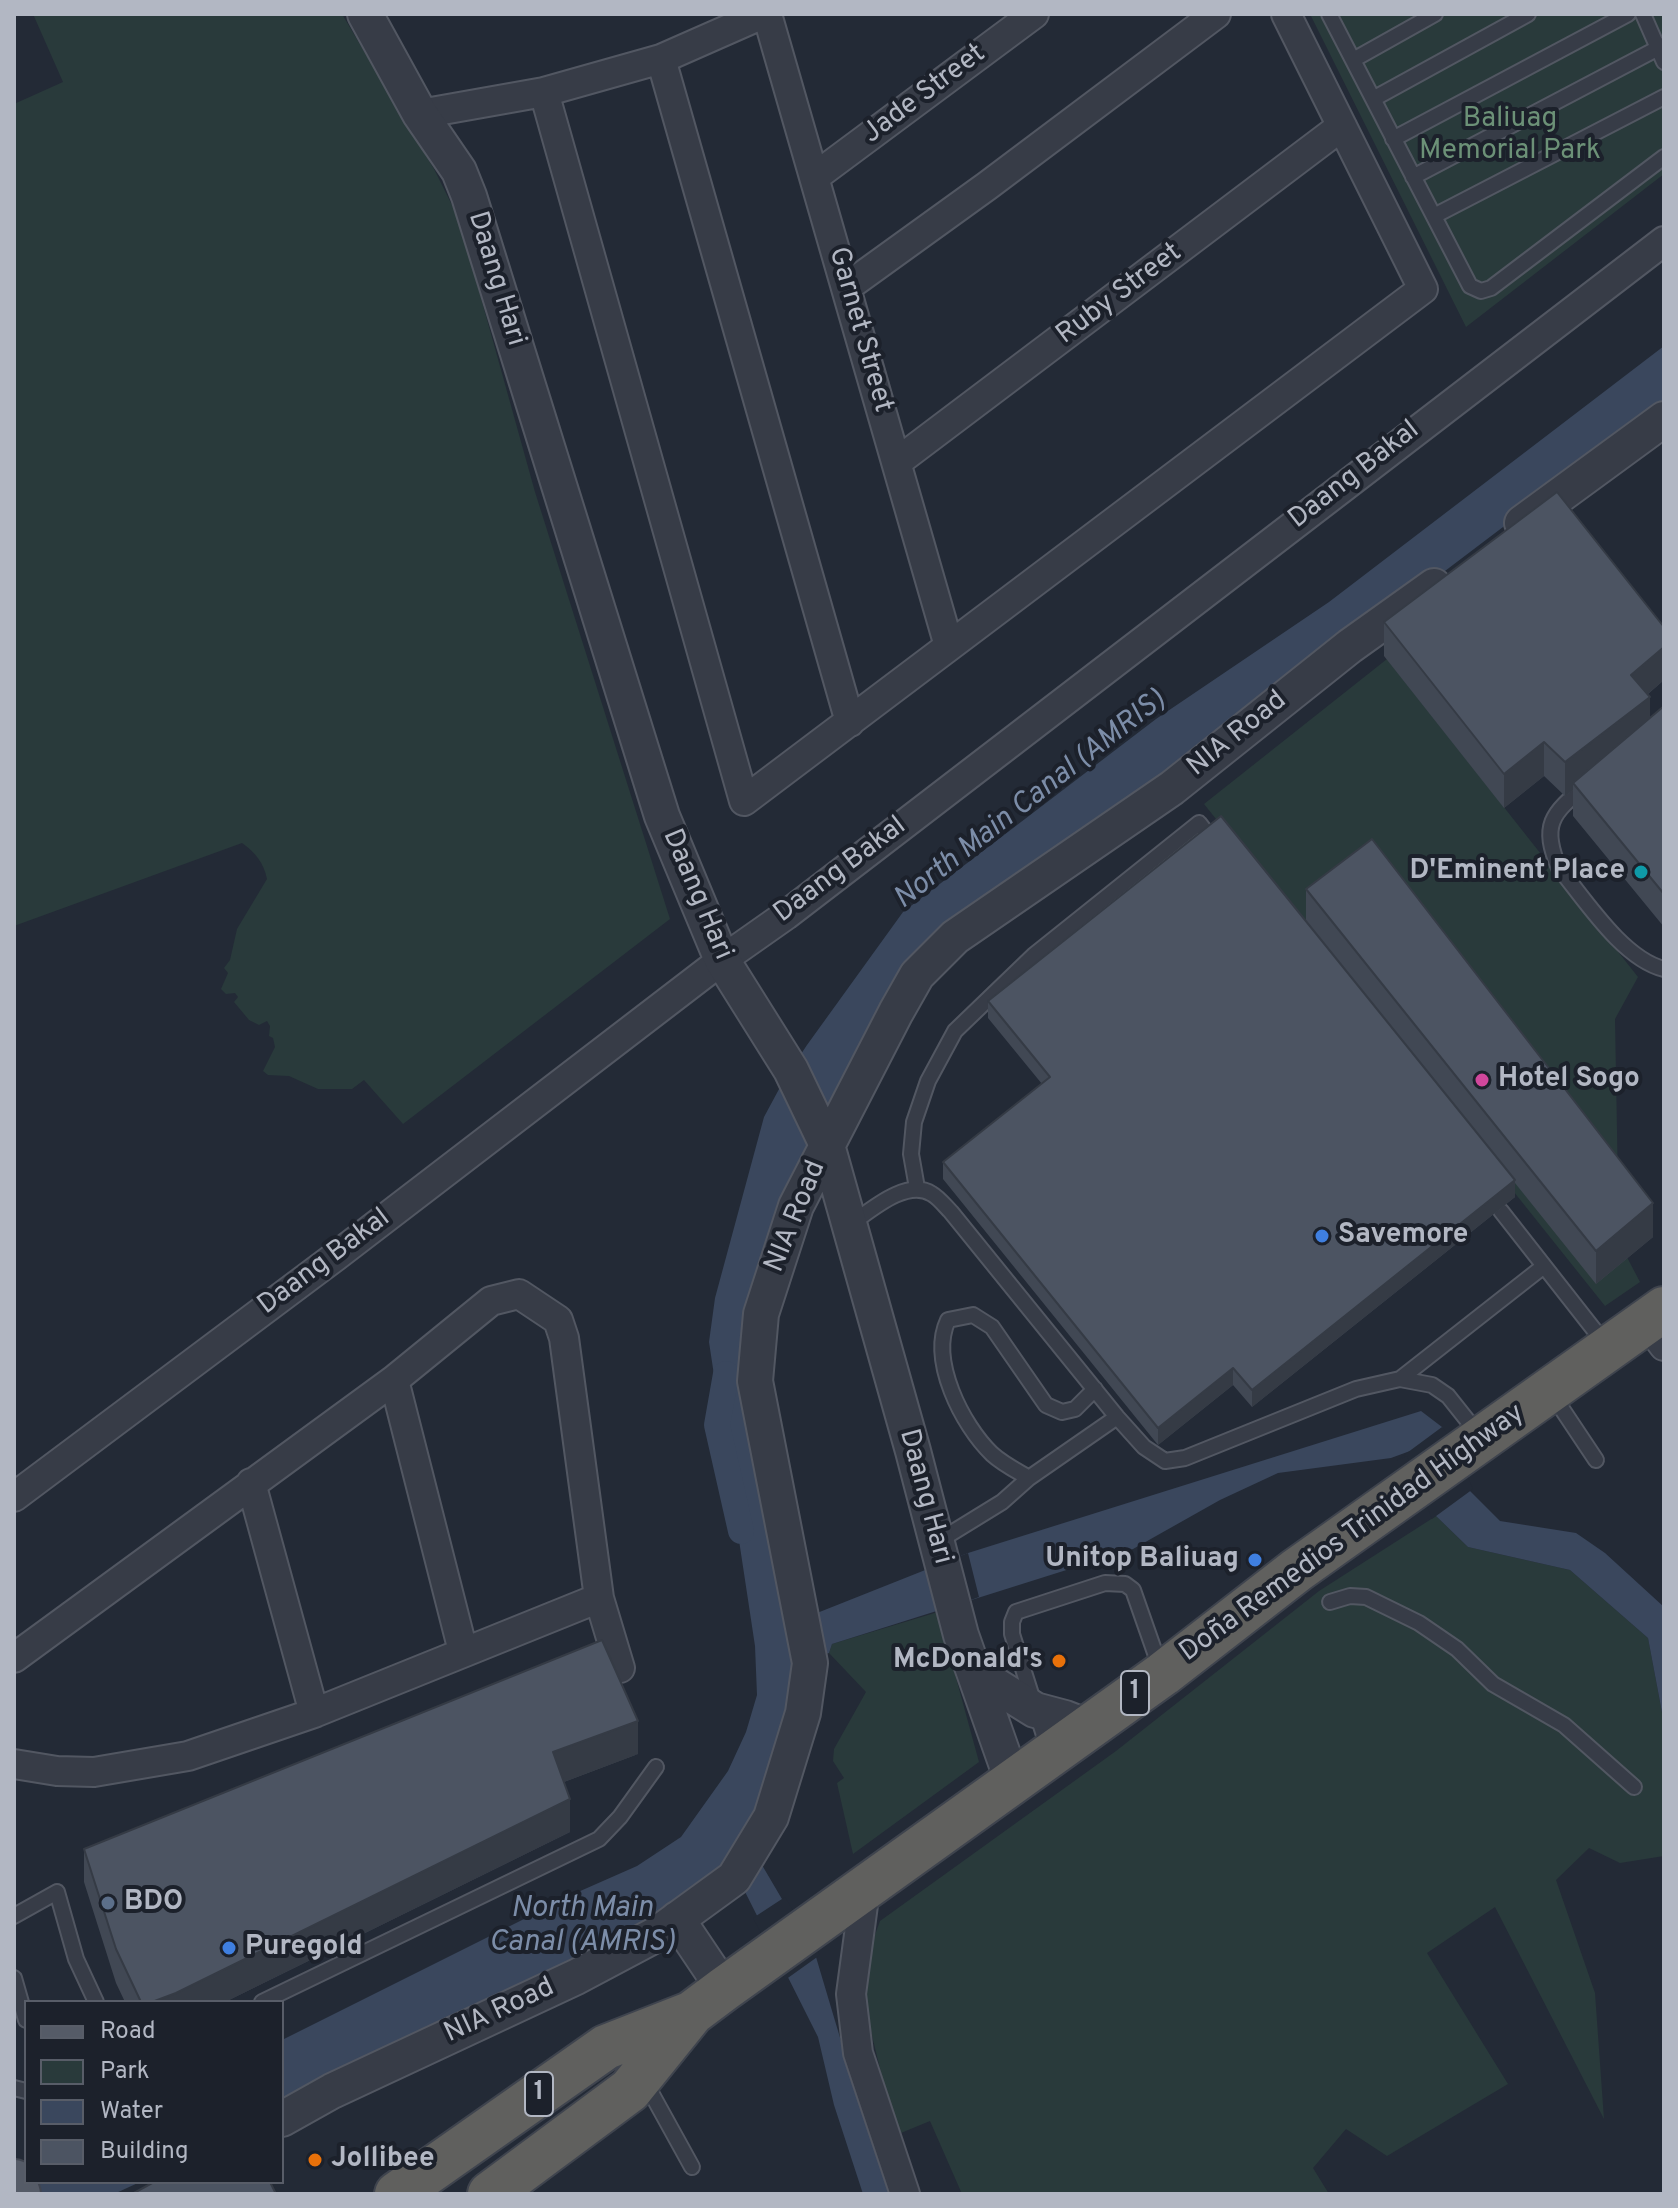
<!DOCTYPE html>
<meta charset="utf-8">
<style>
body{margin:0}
#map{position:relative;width:1678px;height:2208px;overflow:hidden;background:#232a36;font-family:Overpass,sans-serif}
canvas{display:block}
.frame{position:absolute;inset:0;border:16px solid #b2b7c3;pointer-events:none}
.legend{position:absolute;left:24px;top:2000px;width:260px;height:184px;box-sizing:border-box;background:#1c212b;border:2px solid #585d68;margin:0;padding:10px 14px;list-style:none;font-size:24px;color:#b2b7c3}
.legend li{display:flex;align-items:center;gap:16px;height:40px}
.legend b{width:40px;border:2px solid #585d68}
</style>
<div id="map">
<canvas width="1678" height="2208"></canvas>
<div class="frame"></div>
<ul class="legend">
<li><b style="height:10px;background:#555b67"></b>Road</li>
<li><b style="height:22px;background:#293a3b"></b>Park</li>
<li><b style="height:22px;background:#3a475d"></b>Water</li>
<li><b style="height:22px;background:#4c5462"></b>Building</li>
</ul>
</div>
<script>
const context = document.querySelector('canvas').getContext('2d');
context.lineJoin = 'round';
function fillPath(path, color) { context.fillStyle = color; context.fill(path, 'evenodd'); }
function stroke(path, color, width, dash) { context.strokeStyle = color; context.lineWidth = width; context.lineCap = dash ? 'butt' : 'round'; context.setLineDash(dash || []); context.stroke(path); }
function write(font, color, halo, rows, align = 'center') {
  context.font = font + ' Overpass,sans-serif'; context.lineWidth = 8; context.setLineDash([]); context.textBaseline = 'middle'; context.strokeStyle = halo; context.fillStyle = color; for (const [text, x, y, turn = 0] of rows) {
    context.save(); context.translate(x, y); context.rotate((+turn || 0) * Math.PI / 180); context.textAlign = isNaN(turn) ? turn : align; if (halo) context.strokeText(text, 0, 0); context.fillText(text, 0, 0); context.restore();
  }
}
const green = new Path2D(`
 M33,14H342L434,169L459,219L535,492L670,919L403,1124L364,1080L352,1089H318L289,1076L268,1075L263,1071L275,1047L273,1038L269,1036L270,1026L267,1021L259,1025L249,1020L234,1002L238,997L235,993L226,994L221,989L228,973L224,968L230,960L237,929L267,879C264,863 255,852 242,843L14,926V104L63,82Z
 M1310,14H1664V174L1466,327Z
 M1387,659L1638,977L1615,1019L1619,1242L1640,1282L1605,1306L1204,804Z
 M1436,1516L1468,1547L1570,1570L1648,1638L1664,1723V1856L1620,1863L1589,1848L1556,1880L1595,1993L1604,2119L1495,1907L1427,1953L1508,2084L1387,2156L1346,2129L1313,2168L1329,2194H962L930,2121L896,2135L863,1998L872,1943L880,1921L1116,1751L1319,1591Z
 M938,1612L979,1762L853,1854L837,1783L844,1778L833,1761L834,1749L866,1692L829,1653L832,1644Z`);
const water = new Path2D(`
 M1664,346V405L1222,740L965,923L754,1288L817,1613L968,1553L1421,1411L1442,1427L1470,1491L1500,1521L1576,1533L1605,1553L1664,1607V1723L1648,1638L1570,1570L1468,1547L1436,1516L1410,1451L1391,1458L1278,1473L1220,1500L1133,1549L832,1644L829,1653L795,1663L796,1709L769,1786L742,1831L816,1957L844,2051L894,2194H863L834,2105L818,2037L727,1856L717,1873L689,1902L282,2112V2040L578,1892L637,1866L681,1837L728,1771L746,1732L757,1695L755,1646L709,1342L715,1298L764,1117L785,1078L807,1045L903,912L1156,719L1329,602Z
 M26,2182H140L114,2194H14Z`);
const pier = new Path2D(`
 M1442,1427L1453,1441L1473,1489L1432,1519L1407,1456L1396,1461Z
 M968,1553L979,1597L938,1612L927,1569Z
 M785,1897L820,1955L785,1980L753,1918Z`);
const canal = new Path2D(`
 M726,1374L717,1425L741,1531`);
const service = new Path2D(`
 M1329,14L1470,286L1481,291L1491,288L1664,157
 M1643,14L1664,62
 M1353,60L1435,14
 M1373,99L1528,14
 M1393,139L1628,14
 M1413,177L1664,45
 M1434,216L1664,97
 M1586,786C1551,813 1541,826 1559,868C1586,901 1623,959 1664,969
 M917,1188L911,1154L914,1122L928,1081L955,1031L1034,955L1199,823L1209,836
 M1501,1211L1606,1345
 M851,1224C871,1210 907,1178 932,1194C939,1198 945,1206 951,1212L1117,1417L1144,1447L1165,1461L1185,1458L1356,1389L1400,1379L1432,1385L1448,1396L1479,1435
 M1400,1379L1544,1266
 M1552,1394L1596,1460
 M1029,1478C1017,1471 1003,1464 992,1454C962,1425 929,1360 948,1320L973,1315L992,1327L1046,1405L1062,1412L1075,1409L1095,1389
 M937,1542L1002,1502L1029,1478L1117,1417
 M1330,1602L1350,1596L1366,1597L1419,1623L1457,1649L1493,1684L1564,1725L1634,1787
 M1048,1748L1012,1634V1622L1016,1612L1105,1583L1125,1584L1133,1590L1161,1670
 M14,1916L57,1892L76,1959L96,2002
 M14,1978L26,2020
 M262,2002L599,1839L620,1817L656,1767
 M644,2080L692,2167
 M14,2088L26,2091`);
const minor = new Path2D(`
 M763,14L661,59L544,92L744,801L1423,289L1286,14
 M767,14L949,646
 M661,59L850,722
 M420,114L544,92
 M816,176L1034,14
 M847,287L987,186L1216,14
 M897,462L1342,126
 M1646,1322L1664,1346
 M394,1380L463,1651
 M251,1483L314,1713
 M14,1497L336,1256L722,960L786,915L1664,241
 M14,1658L394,1380L491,1301L519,1294L558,1320L564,1338L599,1598L620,1668
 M14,1764L57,1771L94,1772L188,1756L314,1713L599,1598
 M865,1890L851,1994L858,2053L905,2194`);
const tertiary = new Path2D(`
 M365,14L420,114L459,171L469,196L662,816L722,960L791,1070L827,1145L913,1451L961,1635L1012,1780
 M1522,523L1664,419
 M974,1672L1035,1710L1065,1718L1088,1727
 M677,1919L724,1989
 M282,2119L332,2091L576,1977L657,1934L734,1878L771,1817L803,1713L810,1663L755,1381L761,1314L796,1206L896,1012L917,975L955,937L1172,788L1350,646L1434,586`);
const primary = new Path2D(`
 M14,2182L18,2194`);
const trunk = new Path2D(`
 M397,2194L606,2047L690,2014
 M490,2194L630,2090L692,2013L724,1989L1163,1674L1297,1570L1664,1309`);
const wall = new Path2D(`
 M1384,622L1664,627V680L1648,694L1650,718L1664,706V927L1573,816V790L1565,796L1544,776L1504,808L1384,656Z
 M1306,889L1653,1237L1596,1284L1515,1183V1197L1252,1407L1233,1385L1158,1445L943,1179V1162L1042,1084L988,1018V1001L1306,921Z
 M638,1754L564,1782L570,1832L225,2002H125L116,1983L84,1882V1849Z`);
const shadedWall = new Path2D(`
 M1664,647V680L1631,708V675Z
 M1650,697V731L1573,783V790L1565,796V762Z
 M1544,742V776L1504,808V774Z
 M1515,1180V1197L1252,1407V1390Z
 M1653,1203V1237L1596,1284V1251Z
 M1233,1368V1385L1158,1445V1428Z
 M638,1721V1754L553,1786V1752Z
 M570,1799V1832L225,2002H152Z`);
const building = new Path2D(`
 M1557,492L1664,627V647L1631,675L1650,697L1565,762L1544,742L1504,774L1384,622Z
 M1664,706V894L1573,783Z
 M1221,816L1515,1180L1252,1390L1233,1368L1158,1428L943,1162L1050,1077L988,1001Z
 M1372,839L1653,1203L1596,1251L1306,889Z
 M602,1640L638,1721L553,1752L570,1799L176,1993L152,2002H141L116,1949L84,1849Z
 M154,2182H270L276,2194H132Z`);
const markers = [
 [1641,872,8,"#0f9aa8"],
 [1482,1080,8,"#d1479c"],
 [1322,1236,8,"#3f7fe0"],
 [1255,1560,8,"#3f7fe0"],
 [1059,1661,8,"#e8710a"],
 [108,1903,8,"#5c6f8a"],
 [229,1948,8,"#3f7fe0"],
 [315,2160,8,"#e8710a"]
];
const shields = [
 [1135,1693,28],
 [539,2094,28]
];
const shieldNames = [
 ["1",1135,1693],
 ["1",539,2094]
];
const streetNames = [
 ["Jade Street",925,95,-37],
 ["Daang Hari",495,279,73],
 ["Ruby Street",1120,295,-37],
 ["Garnet Street",859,330,74],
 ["Daang Bakal",1355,476,-38],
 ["NIA Road",1238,735,-39],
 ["Daang Bakal",841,871,-37],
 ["Daang Hari",696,895,67],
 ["NIA Road",797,1217,-68],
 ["Daang Bakal",325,1263,-37],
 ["Daang Hari",924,1497,75],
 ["Doña Remedios Trinidad Highway",1353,1534,-36],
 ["NIA Road",500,2012,-25]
];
const parkNames = [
 ["Baliuag",1510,120],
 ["Memorial Park",1510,152]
];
const poiNames = [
 ["D'Eminent Place",1625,872,"right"],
 ["Hotel Sogo",1498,1080],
 ["Savemore",1338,1236],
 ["Unitop Baliuag",1239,1560,"right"],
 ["McDonald's",1043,1661,"right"],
 ["BDO",124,1903],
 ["Puregold",245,1948],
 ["Jollibee",331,2160]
];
const waterNames = [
 ["North Main Canal (AMRIS)",1031,801,-38],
 ["North Main",582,1910],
 ["Canal (AMRIS)",582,1944]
];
fillPath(green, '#293a3b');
fillPath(water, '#3a475d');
fillPath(pier, '#232a36');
stroke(canal, '#3a475d', 26);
stroke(service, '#525762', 18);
stroke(minor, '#525762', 32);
stroke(tertiary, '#525762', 38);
stroke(primary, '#404550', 48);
stroke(trunk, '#3f444e', 48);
stroke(service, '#373c47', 14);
stroke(minor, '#373c47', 28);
stroke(tertiary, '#373c47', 34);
stroke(primary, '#555b67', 44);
stroke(trunk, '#60605e', 44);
fillPath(wall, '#414854');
fillPath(shadedWall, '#353b45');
fillPath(building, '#4c5462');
stroke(building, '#353b45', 2);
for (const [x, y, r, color] of markers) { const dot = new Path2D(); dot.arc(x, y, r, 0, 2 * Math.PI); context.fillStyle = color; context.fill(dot); stroke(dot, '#1c212b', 3); }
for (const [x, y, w] of shields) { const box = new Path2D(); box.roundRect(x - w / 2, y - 22, w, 44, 6); context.fillStyle = '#1c212b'; context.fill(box); stroke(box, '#b2b7c3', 2); }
write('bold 26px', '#b2b7c3', null, shieldNames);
write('28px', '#b2b7c3', '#1c212b', streetNames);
write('28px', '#6c9177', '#1c212b', parkNames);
write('bold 28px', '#b2b7c3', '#1c212b', poiNames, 'left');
write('italic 30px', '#7c8da8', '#1c212b', waterNames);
</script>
